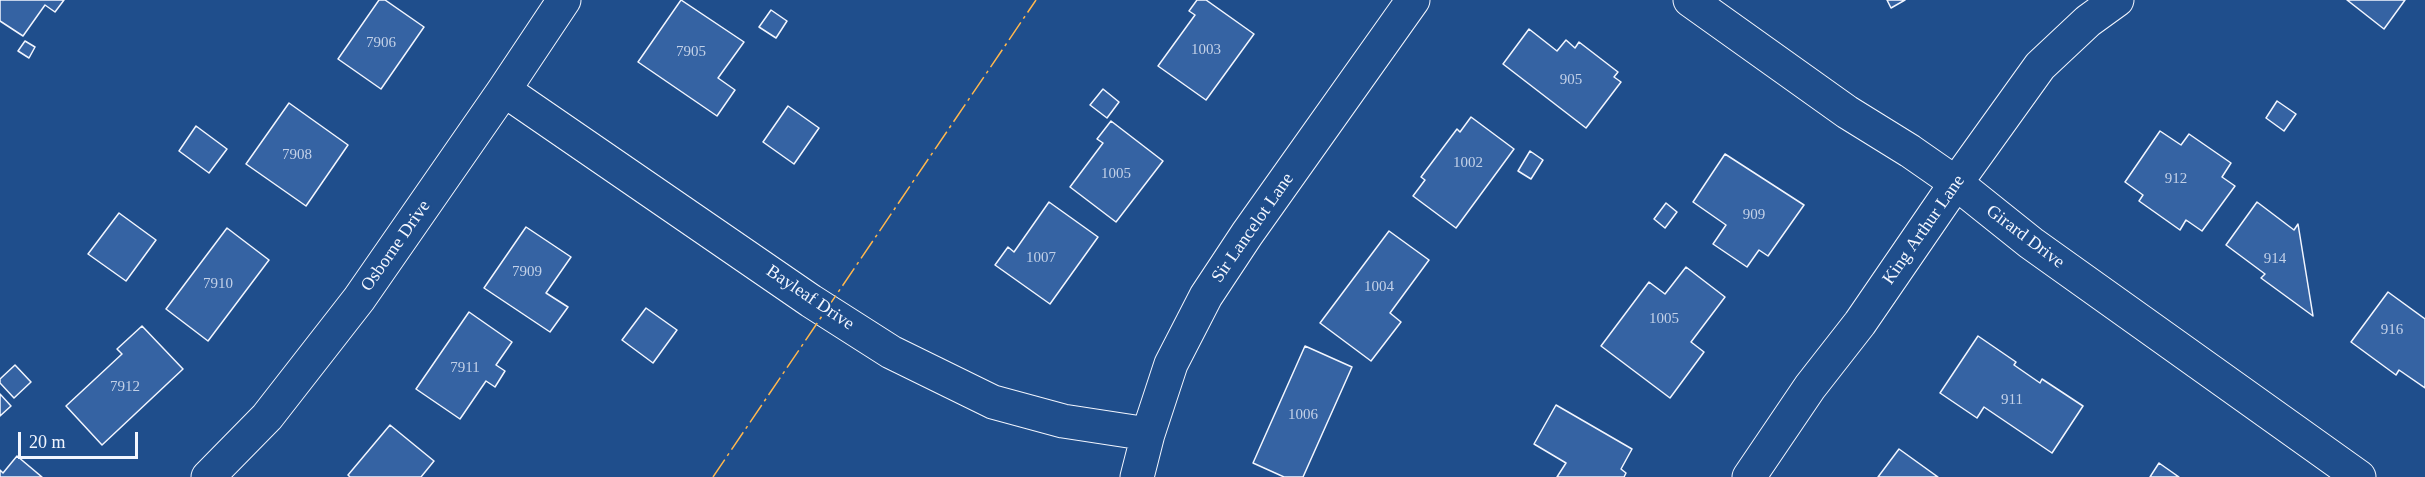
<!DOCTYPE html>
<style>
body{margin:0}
#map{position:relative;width:2425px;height:477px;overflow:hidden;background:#1f4e8c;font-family:"Times New Roman",serif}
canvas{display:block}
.scale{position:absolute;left:18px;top:432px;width:120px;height:27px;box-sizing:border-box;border:3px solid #f2f6ff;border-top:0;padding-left:8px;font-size:18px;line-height:21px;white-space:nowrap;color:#f2f6ff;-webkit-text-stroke:4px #1f4e8c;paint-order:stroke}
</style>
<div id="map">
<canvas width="2425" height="477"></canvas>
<div class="scale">20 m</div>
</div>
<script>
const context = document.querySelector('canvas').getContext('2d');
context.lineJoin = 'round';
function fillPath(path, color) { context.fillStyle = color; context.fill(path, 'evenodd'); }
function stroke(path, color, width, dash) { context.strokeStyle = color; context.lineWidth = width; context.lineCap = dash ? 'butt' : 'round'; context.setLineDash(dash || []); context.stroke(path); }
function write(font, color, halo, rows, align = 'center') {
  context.font = font + ' "Times New Roman",serif'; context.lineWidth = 4.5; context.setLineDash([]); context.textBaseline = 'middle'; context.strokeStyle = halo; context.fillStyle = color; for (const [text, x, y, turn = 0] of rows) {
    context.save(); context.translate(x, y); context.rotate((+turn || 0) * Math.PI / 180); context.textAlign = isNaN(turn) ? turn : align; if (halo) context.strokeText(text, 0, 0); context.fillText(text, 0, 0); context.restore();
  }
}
const building = new Path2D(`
 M0,0H64L55,12L45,5L23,36L0,21Z
 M379,0H385L424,27L381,89L338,59Z
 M681,0L744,42L718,78L735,90L717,116L638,62Z
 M1197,0H1206L1254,34L1206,100L1158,66L1195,15L1189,11Z
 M1887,0H1905L1891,8Z
 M2347,0H2405L2384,29Z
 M771,10L787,21L776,38L759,27Z
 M1529,29L1557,51L1566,40L1575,48L1579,42L1618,72L1614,77L1621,82L1586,128L1503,64Z
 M25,41L35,47L29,58L18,51Z
 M1103,89L1119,102L1107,118L1090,105Z
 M2277,101L2296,114L2284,131L2266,118Z
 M289,103L348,145L306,206L246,164Z
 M788,106L819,128L794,164L763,142Z
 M1471,117L1514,149L1456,228L1413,196L1425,180L1421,177L1457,129L1460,132Z
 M1111,121L1163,161L1116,222L1070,187L1103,143L1097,139Z
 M196,126L227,149L209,173L179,151Z
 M2160,131L2181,145L2189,134L2231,163L2222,177L2235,186L2202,231L2186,220L2180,230L2139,201L2143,195L2125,182Z
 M1530,151L1543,160L1531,179L1518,171Z
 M1725,154L1804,205L1768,256L1759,250L1747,267L1713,244L1726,225L1693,202Z
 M1049,202L1098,237L1050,304L995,265L1008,247L1014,252Z
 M2257,202L2294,230L2298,224L2313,316L2261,278L2265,274L2226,245Z
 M1666,203L1677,212L1665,228L1654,219Z
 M119,213L156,240L126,281L88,254Z
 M526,227L571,257L546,293L568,307L550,332L484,288Z
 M227,228L269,260L208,341L166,309Z
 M1389,231L1429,260L1390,313L1401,322L1371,361L1320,323Z
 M1686,267L1725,297L1691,342L1704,352L1670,398L1601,346L1649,282L1665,294Z
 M2388,292L2425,319V388L2399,370L2396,375L2351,342Z
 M646,308L677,330L653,363L622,340Z
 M469,312L512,342L496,365L505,371L495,387L486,381L460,419L416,389Z
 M142,326L183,369L102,445L66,406L122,354L117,349Z
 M1978,336L2016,362L2014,365L2040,383L2042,379L2083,406L2052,453L1984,407L1977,418L1940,393Z
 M1305,346L1352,367L1303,477H1284L1253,463Z
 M15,365L31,382L14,398L0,383V379Z
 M0,394L11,406L0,416Z
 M1556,405L1632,449L1621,469L1626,473L1624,477H1557L1566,463L1534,444Z
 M390,425L434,461L421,477H350L348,475Z
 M1899,449L1938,477H1878Z
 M17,456L42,477H0V470L3,473Z
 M2159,463L2179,477H2150Z`);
const minor = new Path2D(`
 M1690,0L1847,112L1910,151L1956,183L2031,243L2359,477
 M504,90L811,301L891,352L993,402L1063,421L1148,434
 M208,477L267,417L359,299L504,90L564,0
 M1137,477L1148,434L1171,364L1206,296L1247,234L1413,0
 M1749,477L1810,387L1860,323L1956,183L2040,66L2088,21L2117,0`);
const power = new Path2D(`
 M713,477L1036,0`);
const numberNames = [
 ["7906",381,43],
 ["1003",1206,50],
 ["7905",691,52],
 ["905",1571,80],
 ["7908",297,155],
 ["1002",1468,163],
 ["1005",1116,174],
 ["912",2176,179],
 ["909",1754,215],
 ["1007",1041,258],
 ["914",2275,259],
 ["7909",527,272],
 ["7910",218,284],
 ["1004",1379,287],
 ["1005",1664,319],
 ["916",2392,330],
 ["7911",465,368],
 ["7912",125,387],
 ["911",2012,400],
 ["1006",1303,415]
];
const streetNames = [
 ["Sir Lancelot Lane",1253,228,-55],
 ["King Arthur Lane",1924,230,-55],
 ["Girard Drive",2025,237,37],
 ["Osborne Drive",396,246,-55],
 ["Bayleaf Drive",810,298,34]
];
fillPath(building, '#3563a3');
stroke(building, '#f2f6ff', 1.5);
stroke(minor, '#f2f6ff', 35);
stroke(minor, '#1f4e8c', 33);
stroke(power, '#ffb74d', 1.5, [21, 4.5, 3, 4.5]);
write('15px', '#c3d1e8', null, numberNames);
write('18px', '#f2f6ff', '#1f4e8c', streetNames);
</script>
